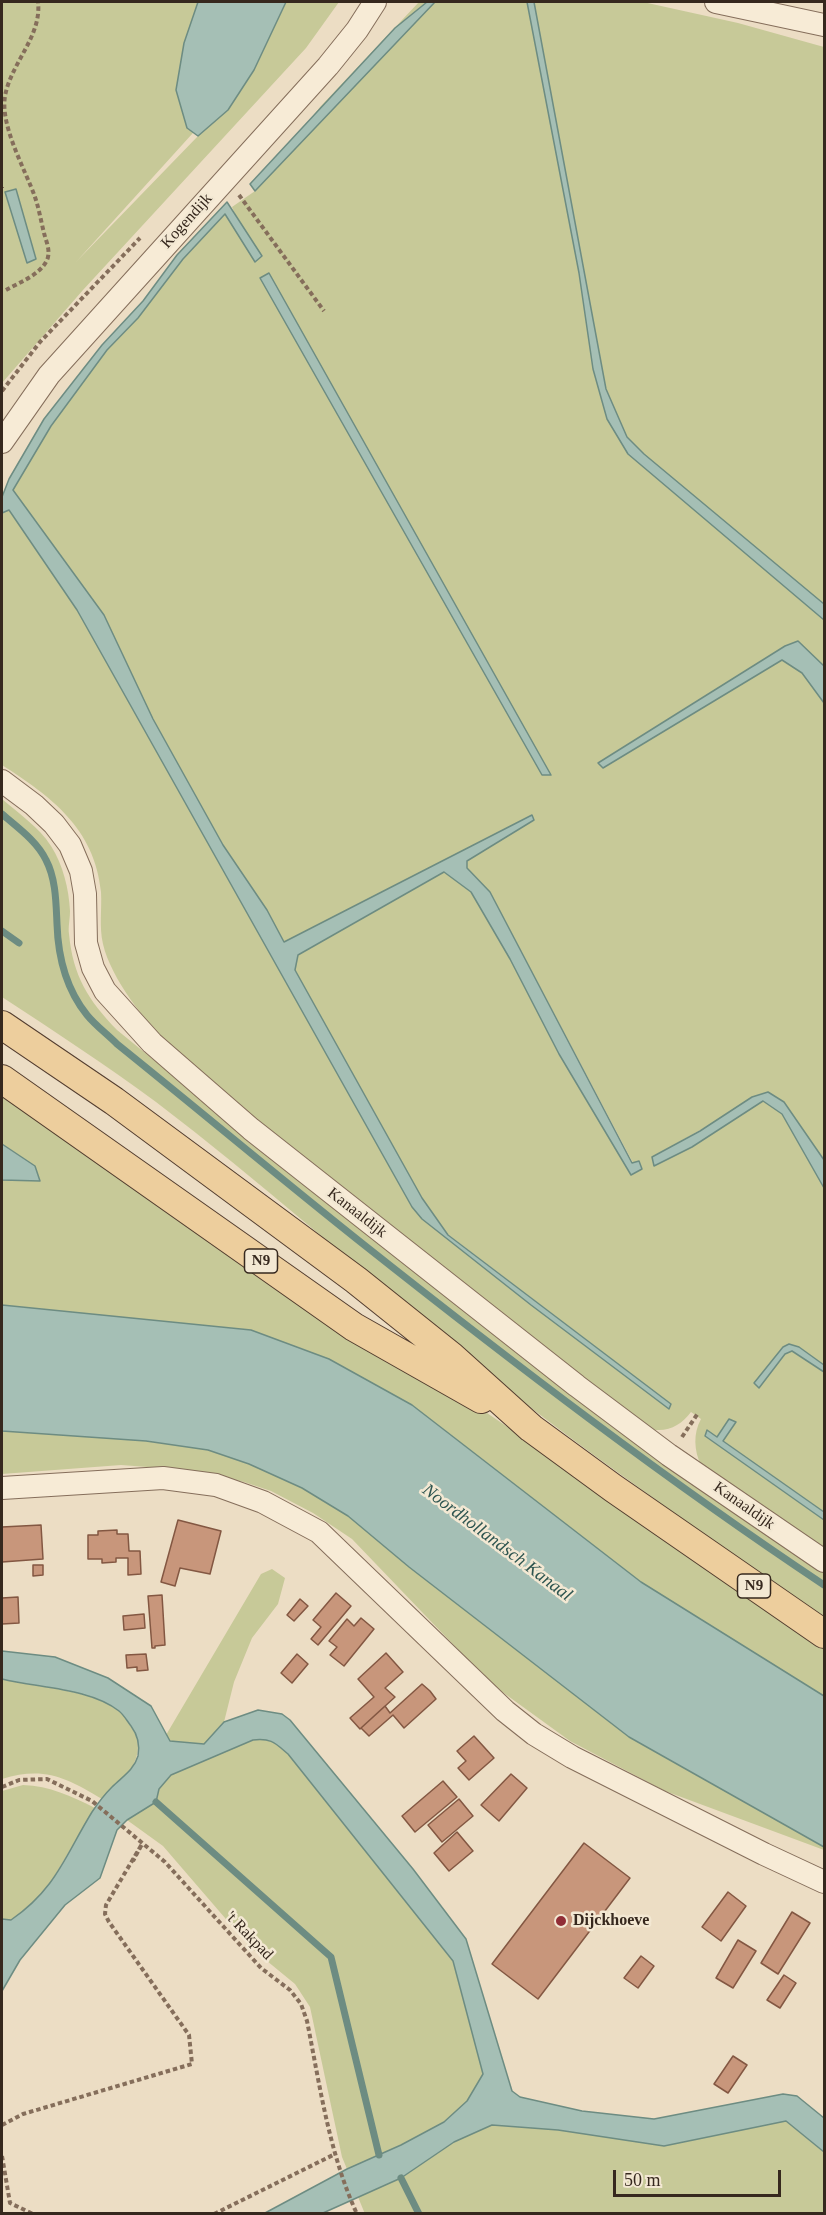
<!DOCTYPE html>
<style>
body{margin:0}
#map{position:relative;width:826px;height:2215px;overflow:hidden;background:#ecddc4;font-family:"Times New Roman",serif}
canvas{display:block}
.frame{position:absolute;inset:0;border:3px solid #36281e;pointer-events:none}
.scale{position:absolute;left:613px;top:2170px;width:168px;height:27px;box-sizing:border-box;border:3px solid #36281e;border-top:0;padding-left:8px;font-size:18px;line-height:21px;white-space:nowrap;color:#36281e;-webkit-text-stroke:4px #f3e8d3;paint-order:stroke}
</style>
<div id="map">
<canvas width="826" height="2215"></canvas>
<div class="frame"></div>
<div class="scale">50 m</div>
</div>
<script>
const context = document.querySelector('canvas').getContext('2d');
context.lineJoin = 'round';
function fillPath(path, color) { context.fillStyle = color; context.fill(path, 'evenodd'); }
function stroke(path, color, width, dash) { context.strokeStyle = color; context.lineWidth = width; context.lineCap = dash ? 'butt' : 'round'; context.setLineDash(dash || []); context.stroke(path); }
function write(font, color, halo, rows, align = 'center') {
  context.font = font + ' "Times New Roman",serif'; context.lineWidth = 5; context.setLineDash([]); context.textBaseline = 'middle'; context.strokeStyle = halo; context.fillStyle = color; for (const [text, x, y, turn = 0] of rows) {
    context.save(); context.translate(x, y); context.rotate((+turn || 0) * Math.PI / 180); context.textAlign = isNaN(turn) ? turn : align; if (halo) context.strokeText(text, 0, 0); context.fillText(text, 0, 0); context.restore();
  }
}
const green = new Path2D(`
 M2,2H263L202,123L76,262L198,136L228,110L254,70L286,2H339L306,48L83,290L2,383Z
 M419,2H643L738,23L824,47V1160L784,1102L768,1092L652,1157L692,1147L763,1101L782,1114L824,1188V1365L799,1347L788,1344L759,1387L785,1354L792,1351L824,1372V1512L723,1441L735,1422L729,1419L717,1437L705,1436L824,1520V1552L701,1465C694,1451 693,1433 701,1419L691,1412C681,1426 665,1434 647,1428C549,1351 451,1274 352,1197C291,1149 226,1103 171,1048C146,1022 111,979 103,944C99,927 102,909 101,892C95,828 50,796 2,765V513L9,510L77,610L412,1207L671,1404L448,1235L422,1198L295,970L298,955L444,872L471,892L510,959L559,1054L631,1175L633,1163L490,892L467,868L466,861L534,820L532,815L284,942L267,910L223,845L153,719L104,615L13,490L51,426L107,350L138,318L183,259L225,213L255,262L232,207L255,191L320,107Z
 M2,799C18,813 39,827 51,846C63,865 69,889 70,911C70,919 68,927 69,934C73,976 88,1000 117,1030L317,1193L824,1571V1617C701,1532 577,1447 460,1352C358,1269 260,1181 156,1102C106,1065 54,1031 2,997Z
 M2,1084L512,1430L719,1577L824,1648V1696L641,1582L412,1405L329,1359L251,1330L2,1305V1180L40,1181L35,1166L2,1144Z
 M2,1431L146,1441L208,1450L249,1464L302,1488L348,1516L409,1567L629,1737L824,1847V1850L665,1791L570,1741L490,1683L352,1539L313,1513L271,1491L244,1482L187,1470L121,1465L2,1474Z
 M272,1569L285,1578L278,1604L252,1638L234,1682L224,1722L204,1744L170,1741L166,1735L261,1574Z
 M2,1679C36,1688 94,1689 120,1712C125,1716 128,1722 131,1727C142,1741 139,1759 128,1773C122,1783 110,1790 102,1799C66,1777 43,1766 2,1779Z
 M265,1739L276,1743L288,1754L453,1961L483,2074C477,2083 473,2094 466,2102C436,2136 387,2151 347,2169L342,2157L310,2007L295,1984L250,1947L163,1846L127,1820L156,1802L159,1789L171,1775L253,1740Z
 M23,1785C50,1786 71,1796 95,1808L46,1890L28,1909L11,1921L2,1919V1791Z
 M786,2121L824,2152V2213L365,2214L358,2197L401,2178L454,2142L492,2125L558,2130Z`);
const water = new Path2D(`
 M198,2H286L254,70L228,110L198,136L187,128L176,90L184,43Z
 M427,2H435L255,191L250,184L395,28Z
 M527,2H534L606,389L627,437L644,454L824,604V620L628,454L607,419L593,369L579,273Z
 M16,189L36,259L27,263L5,192Z
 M227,202L262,256L255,262L225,214L183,259L138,318L107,350L51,426L13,490L104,615L153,719L223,845L267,910L284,942L532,815L534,820L467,861V868L490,892L632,1163L639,1161L642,1169L631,1175L559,1054L510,959L471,892L444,872L298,955L295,970L422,1198L448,1235L671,1404L669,1409L531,1305L422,1219L412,1207L77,610L9,510L2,513V497L9,479L44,419L102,345L143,301L177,255Z
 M269,273L551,775H542L260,278Z
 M798,641L824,666V703L802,673L782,660L603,768L598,763L785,646Z
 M768,1092L784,1102L824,1160V1188L782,1114L763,1101L692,1147L654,1166L652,1157L700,1131L752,1097Z
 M2,1144L35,1166L40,1181L2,1180Z
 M2,1305L251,1330L329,1359L412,1405L641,1582L824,1696V1847L629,1737L409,1567L348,1516L302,1488L249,1464L208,1450L146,1441L2,1431Z
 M789,1344L799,1347L824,1365V1372L792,1351L785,1354L759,1388L754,1383L783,1347Z
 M729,1419L736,1422L723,1441L824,1512V1520L705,1436L707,1430L717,1437Z
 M2,1651L55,1657L108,1678L151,1706L170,1741L204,1744L224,1722L258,1710L282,1714L290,1720L413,1869L466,1939L512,2091L520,2097L582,2111L654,2119L783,2094L797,2096L824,2118V2152L786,2121L664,2146L558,2130L492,2125L454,2142L401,2178L323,2213H265L347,2169L401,2145L444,2122L467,2101L483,2074L453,1961L288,1754C275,1743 272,1738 253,1740L171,1775L159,1789L156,1802L127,1820L117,1830L100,1878L65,1905L20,1960L2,1991V1919L11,1920C56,1889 65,1856 92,1812C98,1803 105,1794 112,1787C122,1777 134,1770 138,1756C140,1745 137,1734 131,1726C127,1721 124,1715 119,1711C90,1688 38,1688 2,1679Z`);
const stream = new Path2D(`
 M2,814C17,827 37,841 46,860C56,879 56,903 57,924C58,956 66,989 87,1015C95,1025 107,1034 117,1044C199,1110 280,1178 363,1244C513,1363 665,1479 824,1585
 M2,931L19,943
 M156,1802L331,1957L379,2155
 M401,2178L419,2214`);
const building = new Path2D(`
 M178,1520L221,1531L210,1574L180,1568L175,1586L161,1582Z
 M41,1525L43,1559L2,1562V1527Z
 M117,1530V1534H128L129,1551H140L141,1574L128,1575V1558H116V1562L102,1563V1559H88V1535H98V1531Z
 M33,1565H43V1575L33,1576Z
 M336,1593L351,1606L318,1645L311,1639L321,1627L313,1620Z
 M162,1595L165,1645L155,1646V1648H152L148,1596Z
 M18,1597L19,1623L2,1624V1598Z
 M300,1599L308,1606L294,1621L287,1615Z
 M144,1614L145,1628L124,1630L123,1616Z
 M361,1618L374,1629L344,1666L330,1655L337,1647L329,1641L347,1619L354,1626Z
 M386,1653L403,1672L385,1688L395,1697L360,1729L350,1718L374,1697L358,1679Z
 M146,1654L148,1670L137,1671V1667L127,1668L126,1655Z
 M297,1654L308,1664L292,1683L281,1673Z
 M422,1684L430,1691L436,1699L404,1728L393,1715L369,1736L361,1728L385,1706L390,1713Z
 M474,1736L494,1758L469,1780L458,1768L466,1761L457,1751Z
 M511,1774L527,1788L499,1821L481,1805Z
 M443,1781L457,1797L415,1832L402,1816Z
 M459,1799L473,1816L442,1842L428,1825Z
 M457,1832L473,1851L449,1871L434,1853Z
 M584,1843L630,1878L538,1999L492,1964Z
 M728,1892L746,1906L721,1941L702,1927Z
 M792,1912L810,1923L778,1974L761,1963Z
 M738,1940L756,1951L733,1988L716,1978Z
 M641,1956L654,1966L638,1988L624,1978Z
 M784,1975L796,1983L780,2008L767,2000Z
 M733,2056L747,2065L728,2093L714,2084Z`);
const path = new Path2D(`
 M2,188V187
 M239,195L324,311
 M6,290C20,282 40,275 47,260C51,251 46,241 44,233C41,221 39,209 35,197C25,169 0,126 5,96C11,63 42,36 38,2
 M2,391L40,342L140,238
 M682,1437L698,1413
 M2,1787L19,1780L47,1779L92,1801L165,1862L261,1968L290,1990L301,2004L307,2021C320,2086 329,2153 357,2214
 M2,2125L23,2114L192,2064L189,2035L109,1922L105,1914L106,1905L142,1844L133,1861
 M2,2156L10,2203L33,2214
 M214,2214L335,2154`);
const minor = new Path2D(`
 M716,2L824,25
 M2,442L49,375L328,66L357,30L375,2
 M2,781L34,805L54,824L70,845L81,871L85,894L86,943L93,968L105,991L152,1043L251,1129L577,1386L669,1455L824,1561
 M2,1488L163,1478L216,1485L263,1502L319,1532L505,1711L534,1734L572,1757L764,1854L824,1882`);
const major = new Path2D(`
 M2,1025L114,1101L356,1280L451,1356L531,1428L613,1488L824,1634
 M2,1079L354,1327L481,1399`);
const markers = [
 [561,1921,6,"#912e36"]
];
const shields = [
 [261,1261,33],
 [754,1586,33]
];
const shieldNames = [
 ["N9",261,1261],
 ["N9",754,1586]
];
const streetNames = [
 ["Kogendijk",187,221,-48],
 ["Kanaaldijk",357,1213,38],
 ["Kanaaldijk",744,1506,35],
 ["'t Rakpad",249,1936,46]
];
const poiNames = [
 ["Dijckhoeve",573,1921]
];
const waterNames = [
 ["Noordhollandsch Kanaal",497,1543,37]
];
fillPath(green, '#c7c998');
fillPath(water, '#a5bfb5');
stroke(water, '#6d8c82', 1.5);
stroke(stream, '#6d8c82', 7);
fillPath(building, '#c8967b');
stroke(building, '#835742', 1.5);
stroke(minor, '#856e5b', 24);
stroke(major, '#533d2f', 30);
stroke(path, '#856e5b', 4, [4.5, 3]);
stroke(minor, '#f7ebd6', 22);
stroke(major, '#edce9d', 28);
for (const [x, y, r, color] of markers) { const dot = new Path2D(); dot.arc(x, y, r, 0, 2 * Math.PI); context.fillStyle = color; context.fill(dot); stroke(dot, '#f3e8d3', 2); }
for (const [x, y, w] of shields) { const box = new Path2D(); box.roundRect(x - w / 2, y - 12, w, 24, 4.5); context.fillStyle = '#f3e8d3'; context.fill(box); stroke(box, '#36281e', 1.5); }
write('bold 15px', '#36281e', null, shieldNames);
write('16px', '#36281e', '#f3e8d3', streetNames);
write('bold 16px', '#36281e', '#f3e8d3', poiNames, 'left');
write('italic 18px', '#2e5550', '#f3e8d3', waterNames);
</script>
